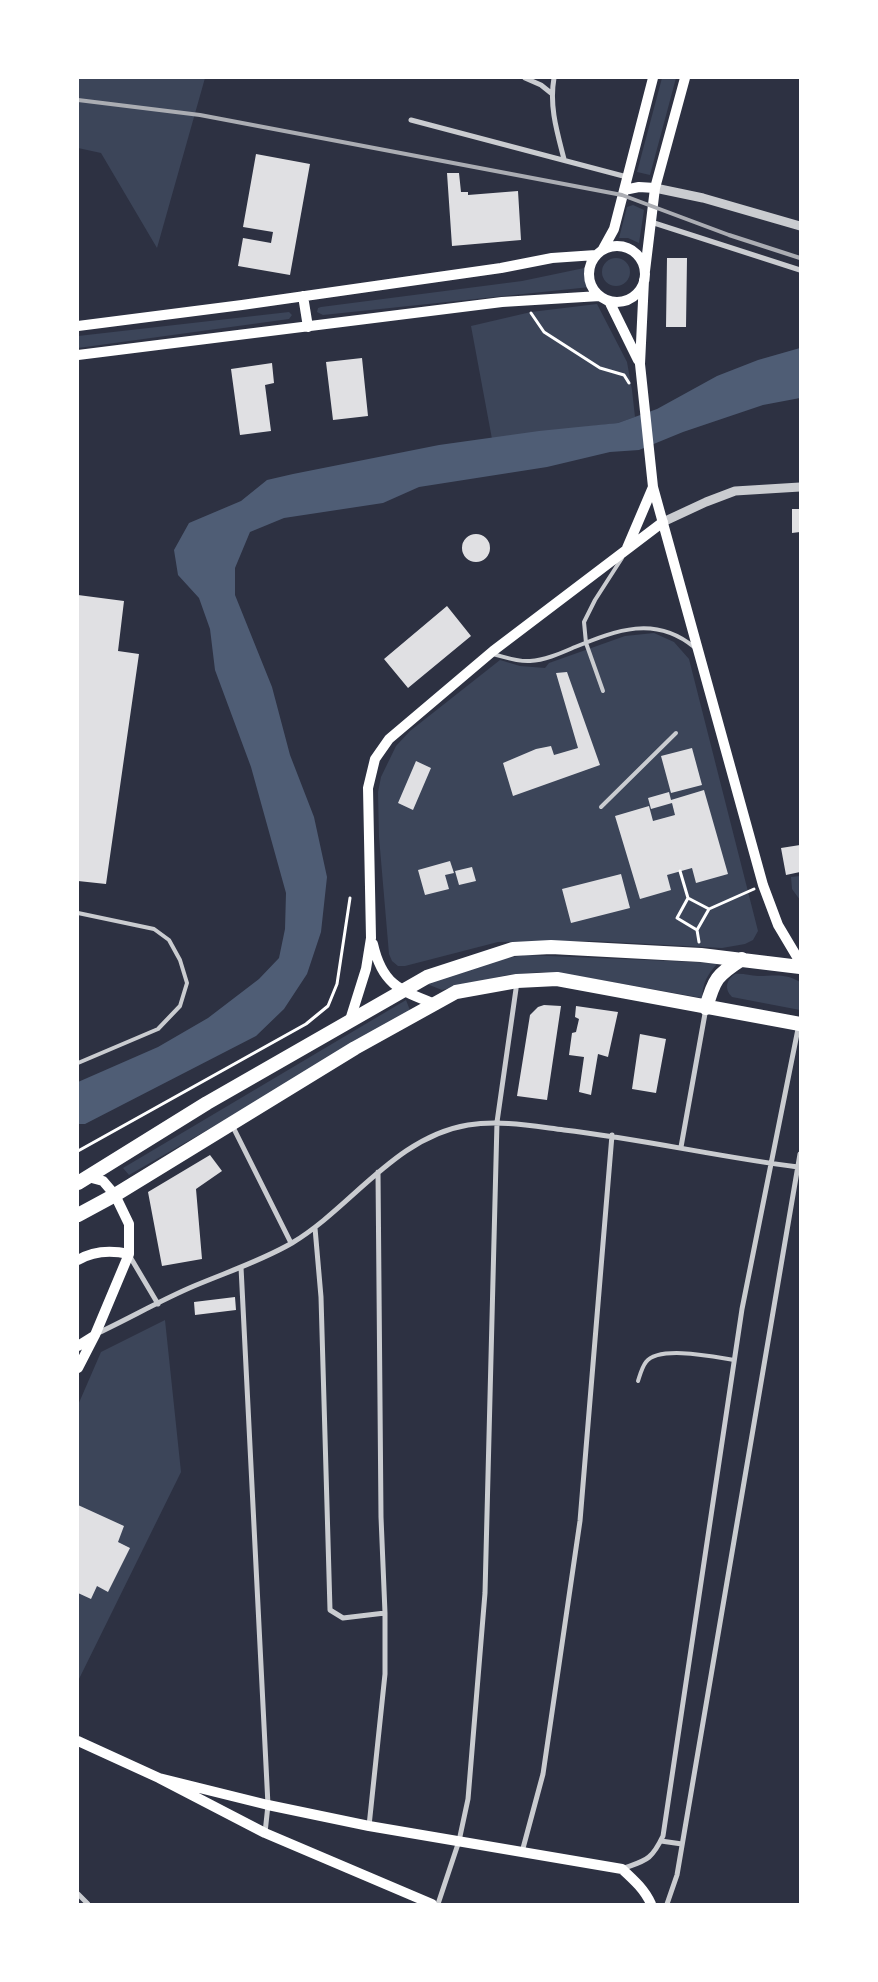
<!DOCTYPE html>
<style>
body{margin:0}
#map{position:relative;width:878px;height:1982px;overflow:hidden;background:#2d3142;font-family:"Fira Sans Condensed",sans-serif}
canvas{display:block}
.frame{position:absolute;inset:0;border:79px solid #fff;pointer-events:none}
</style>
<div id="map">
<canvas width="878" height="1982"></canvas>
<div class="frame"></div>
</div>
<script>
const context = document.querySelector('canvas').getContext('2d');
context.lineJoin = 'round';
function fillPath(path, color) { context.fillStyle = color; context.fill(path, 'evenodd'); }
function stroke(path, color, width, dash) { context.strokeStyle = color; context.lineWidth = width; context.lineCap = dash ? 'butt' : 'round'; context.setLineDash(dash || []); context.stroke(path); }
const green = new Path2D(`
 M78,78H205L157,248L101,153L78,148Z
 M662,78H676L650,175L637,172Z
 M633,205L644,210L639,243L628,238H619L627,207Z
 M602 272a14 14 0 1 1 28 0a14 14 0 1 1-28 0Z
 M589,267L587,274L590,287L323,315L317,312L318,308L321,307L522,281Z
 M597,304L627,362L632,390L635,417L618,423L492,439L471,326L531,312Z
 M289,312L292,315L289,319L78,348V336Z
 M654,633L674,642L689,659L758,931L753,940L745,944L722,948L594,941L498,942L405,966H398L392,961L389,954L379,837L378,792L381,777L396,746L410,731L500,660L520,666L545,668L549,663L625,636Z
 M800,876V900L792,889L791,877Z
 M525,955L718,963C707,975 703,982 702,998L584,977L541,972L507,975L442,990L427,984L483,962Z
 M735,974C743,973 750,976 758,976C775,976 785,973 800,982V1010L732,997C724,989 726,980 735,974Z
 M406,1000L411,1013L129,1175L123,1168Z
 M165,1320L181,1472L78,1681V1405L101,1352Z`);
const water = new Path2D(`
 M800,348V398L763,405L683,432L639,450L610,452L547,467L419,487L383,503L284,518L250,532L235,568V595L272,687L290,755L314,817L327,877L321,932L307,974L284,1009L256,1036L85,1124H78V1082L158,1047L208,1018L259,979L279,958L285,929L286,893L251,767L215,670L210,629L199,598L178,575L174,550L189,523L241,501L267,480L293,474L439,445L539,431L618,423L657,409L717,376L758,360Z`);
const building = new Path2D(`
 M256,154L310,164L290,275L238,266L243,238L271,243L273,232L243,227Z
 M447,173H459L461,192H468V195L518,191L521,240L452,246Z
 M667,258H687L686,327H666Z
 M362,358L368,416L333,420L326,362Z
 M272,363L274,383L265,385L271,431L240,435L231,369Z
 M792,509H800V532L792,533Z
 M462 548a14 14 0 1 1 28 0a14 14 0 1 1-28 0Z
 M78,595L124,601L118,651L139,654L106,884L78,881Z
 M447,606L471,636L408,688L384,659Z
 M567,672L600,765L513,796L503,763L536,749L551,746L554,755L578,748L556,673Z
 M692,748L702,785L671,793L661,756Z
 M416,761L431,768L413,810L398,803Z
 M704,790L728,874L696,883L692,868L667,875L671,890L640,899L615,816L649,806L653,821L675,815L672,803L651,809L648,798L669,792L671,800Z
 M800,845V872L786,875L781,848Z
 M450,861L454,873L445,875L449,889L425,895L418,870Z
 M472,867L476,881L459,885L455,871Z
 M621,874L630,908L571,923L562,889Z
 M544,1005L561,1006L547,1100L517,1096L530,1015L538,1007Z
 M576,1006L618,1012L608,1057L598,1054L591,1095L579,1092L584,1057L569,1055L572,1033L576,1032L579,1019L575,1017Z
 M640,1034L666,1039L656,1093L632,1089Z
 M210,1155L222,1171L196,1189L202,1259L162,1266L148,1192Z
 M235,1297L236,1310L195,1315L194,1302Z
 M78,1505L124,1526L118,1542L130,1548L108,1592L97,1586L91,1599L78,1593Z`);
const path = new Path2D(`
 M531,313L544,332L600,368L624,375L629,383
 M680,871L688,898
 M688,898L709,909L697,930L677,918Z
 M709,909L754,889
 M697,930L699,942
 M78,1151L306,1024L328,1006L337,984L350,898`);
const service = new Path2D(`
 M493,654C505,657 518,662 530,661C546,660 561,653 575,647C617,630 655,615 694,647
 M603,691L586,643L584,622L595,600L622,558
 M601,807L676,733
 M78,913L154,929L169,940L180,960L187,983L180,1006L158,1029L78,1063
 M638,1381C640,1375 642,1367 646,1362C659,1345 715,1357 734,1360`);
const minor = new Path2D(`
 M525,78L541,85L551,93
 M554,78C549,106 557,132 564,159
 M411,120L627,177
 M651,222L800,270
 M232,1125L291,1243
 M681,1147L706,1008
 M315,1228L321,1297L330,1610L343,1618L385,1613
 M129,1255L158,1304
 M241,1267L268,1805L265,1833
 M98,1333C130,1318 161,1300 194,1286C227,1272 261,1261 292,1243C352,1207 395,1137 468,1125C500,1120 532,1126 564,1130C642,1139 719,1157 798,1167
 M369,1826L385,1674V1613L381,1517L378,1172
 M661,1841L682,1844
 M522,1852L543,1774L580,1521L612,1135
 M622,1869C646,1860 651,1861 663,1836L742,1309L799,1024
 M78,1894L88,1904
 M438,1904L459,1841L468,1799L485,1593L497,1122L517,982
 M667,1904L677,1875L800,1154`);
const tertiary = new Path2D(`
 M655,188L703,198L800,226
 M663,522L706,502L735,491L800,487`);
const secondary = new Path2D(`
 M624,190L639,187L655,188
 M589 274a28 28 0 1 1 56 0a28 28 0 1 1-56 0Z
 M603,249L614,229L653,78
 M645,271L655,188L685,78
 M644,280L640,364L653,487L763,885L778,925L800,962
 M303,296L308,327
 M609,301L638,360
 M78,326L242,305L501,268L552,258L596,255
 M78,355L502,302L600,296
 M627,548L653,487
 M373,944C382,984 399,990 435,1004
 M350,1020L366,969L371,938L368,788L375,759L389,739L493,651L663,522
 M78,1260C93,1251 111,1250 129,1254
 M78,1346L94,1336
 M78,1368L95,1335L129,1254V1224L115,1195L103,1181L88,1177
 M78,1741L159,1778L265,1833L432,1904
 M159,1778L268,1805L369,1826L622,1869C634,1880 645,1890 651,1904`);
const trunk = new Path2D(`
 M706,1008C714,979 717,975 742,959
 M78,1183L207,1103L427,977L513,949L551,947L701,955L800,967
 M78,1215L115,1195L355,1048L456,992L517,981L557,979L800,1024`);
const rail = new Path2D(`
 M78,100L200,115L622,195L729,235L800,258`);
fillPath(green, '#3c4559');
fillPath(water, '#4f5d75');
fillPath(building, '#e0e0e3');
stroke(path, '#fff', 3);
stroke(service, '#caccd0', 4);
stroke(minor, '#caccd0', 5);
stroke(tertiary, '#caccd0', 9);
stroke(secondary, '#fff', 10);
stroke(trunk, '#fff', 14);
stroke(rail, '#abadb3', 4);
</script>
